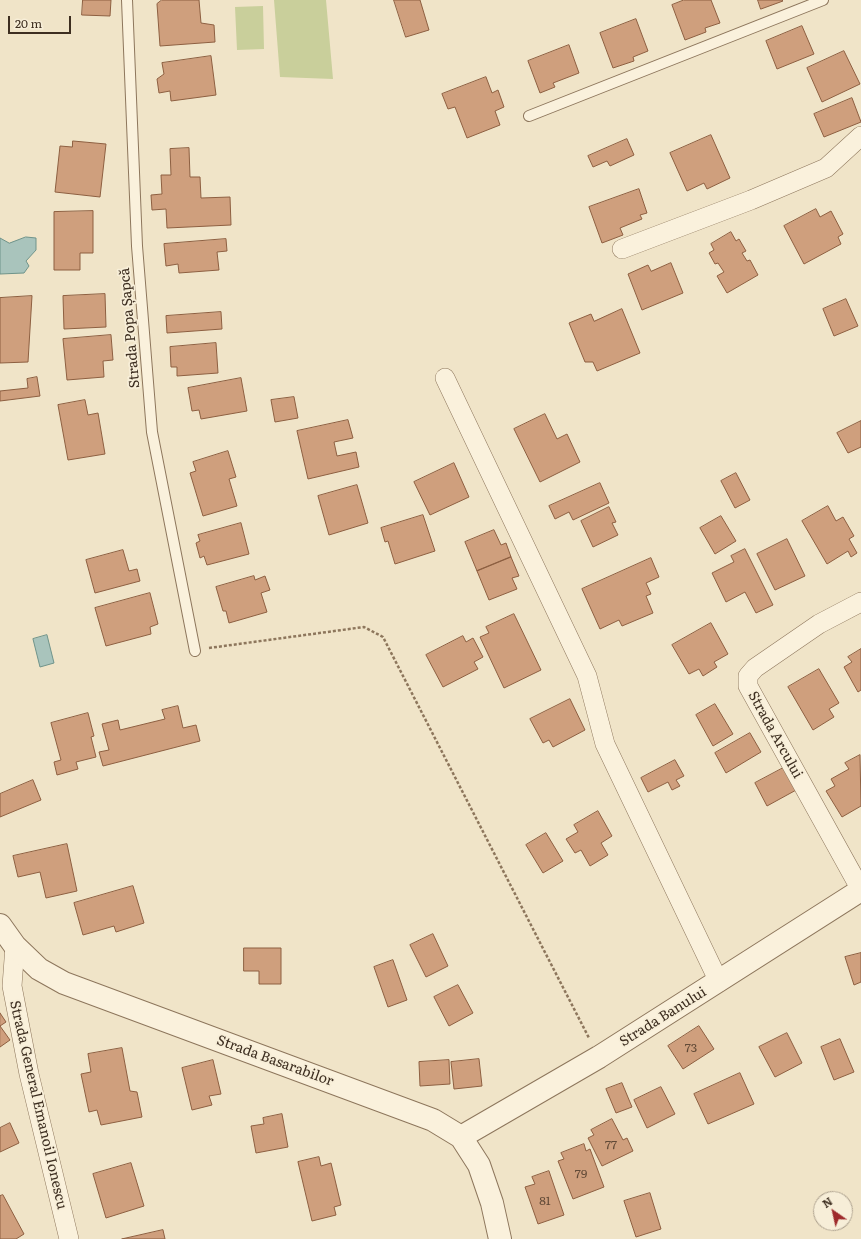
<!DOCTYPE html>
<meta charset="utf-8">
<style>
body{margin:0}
#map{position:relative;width:861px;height:1239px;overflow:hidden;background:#f0e4c8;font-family:Literata,serif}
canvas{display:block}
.north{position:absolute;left:813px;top:1191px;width:40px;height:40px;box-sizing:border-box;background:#f7eed8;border:1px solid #ada18e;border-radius:50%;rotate:326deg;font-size:11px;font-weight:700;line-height:16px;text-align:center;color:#3d2e20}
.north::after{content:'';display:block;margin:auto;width:14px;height:18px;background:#9e2a2b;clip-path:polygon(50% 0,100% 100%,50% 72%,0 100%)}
.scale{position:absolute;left:8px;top:16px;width:63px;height:18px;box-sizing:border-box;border:2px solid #3d2e20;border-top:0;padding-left:5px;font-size:12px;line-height:14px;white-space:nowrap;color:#3d2e20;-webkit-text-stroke:3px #f7eed8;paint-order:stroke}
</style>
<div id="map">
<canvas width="861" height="1239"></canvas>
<div class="north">N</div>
<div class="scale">20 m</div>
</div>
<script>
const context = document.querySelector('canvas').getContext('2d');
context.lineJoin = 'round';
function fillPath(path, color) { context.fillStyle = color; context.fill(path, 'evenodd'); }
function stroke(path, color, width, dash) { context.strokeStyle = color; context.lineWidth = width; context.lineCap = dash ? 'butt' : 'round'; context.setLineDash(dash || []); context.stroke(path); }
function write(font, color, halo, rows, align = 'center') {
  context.font = font + ' Literata,serif'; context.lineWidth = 3.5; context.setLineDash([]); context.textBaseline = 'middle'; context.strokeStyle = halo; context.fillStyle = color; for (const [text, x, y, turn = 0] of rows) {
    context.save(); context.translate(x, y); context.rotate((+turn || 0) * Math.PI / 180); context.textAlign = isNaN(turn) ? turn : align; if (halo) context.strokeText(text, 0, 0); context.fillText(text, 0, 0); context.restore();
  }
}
const green = new Path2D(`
 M274,0H326L333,79L280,77Z
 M263,6L264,49L237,50L235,7Z`);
const water = new Path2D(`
 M26,237L36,238V250L26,261L29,266L24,273L0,274V238L9,243Z
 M47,635L54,663L40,667L33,639Z`);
const building = new Path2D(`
 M83,0H111L110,16L82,15Z
 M162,0H199L201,23L214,25L215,42L160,46L157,4Z
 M394,0H420L429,30L406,37Z
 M684,0H711L720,23L705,28L706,32L685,40L672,5Z
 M758,0H782L783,1L761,9Z
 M636,19L648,51L633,57L634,61L613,68L600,33Z
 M802,26L814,54L777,69L766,41Z
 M569,45L579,73L553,83L555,87L540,93L528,61Z
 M844,51L860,84L822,102L807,68Z
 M211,56L216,95L171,101L170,91L159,93L157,79L164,74L162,63Z
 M486,77L492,93L498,90L504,107L495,111L500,125L467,138L455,107L448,109L442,94Z
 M852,98L861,122L824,137L814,114Z
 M711,135L730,178L707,189L704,183L687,191L670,153Z
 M627,139L634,155L610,166L607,161L593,167L588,156Z
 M73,141L106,144L100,197L55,192L60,146L72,147Z
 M189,148L190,177H200L201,198L230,197L231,225L167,228L166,209L152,210L151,195L162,194L161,175H171L170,149Z
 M639,189L647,213L640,215L642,219L620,228L623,235L602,243L589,207Z
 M816,209L820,217L831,211L843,234L838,237L841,244L804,264L784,226Z
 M93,211V253H80V270H54V212Z
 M731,232L736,241L739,239L746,251L742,253L747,261L750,260L758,275L727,293L717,276L724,272L718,263L715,264L709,253L714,250L711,244Z
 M226,239L227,251L217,252L219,270L179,273L178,264L166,266L164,244Z
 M671,263L683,293L642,310L628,274L648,265L651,271Z
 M105,294L106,327L64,329L63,296Z
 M32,296L28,362L0,363V298Z
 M846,299L858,326L834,336L823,309Z
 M622,309L640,353L597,371L593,362H585L569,323L591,314L594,321Z
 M221,312L222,329L167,333L166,316Z
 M111,335L113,360L103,361L104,377L67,380L63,339Z
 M216,343L218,373L177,376V367H171L170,347Z
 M37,377L40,396L0,401V391L28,388L27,379Z
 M241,378L247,411L201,419L199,410L192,411L188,388Z
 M294,397L298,418L275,422L271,400Z
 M85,400L88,415L98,413L105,454L68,460L58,405Z
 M545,414L557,439L567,434L580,462L540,482L514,429Z
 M348,420L353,438L334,442L337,456L356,452L359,467L308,479L297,431Z
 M861,421V447L848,453L837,433Z
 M228,451L236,477L229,479L237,506L203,516L190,473L196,471L193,462Z
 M454,463L469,497L430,515L414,482Z
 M736,473L750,500L735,508L721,481Z
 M600,483L609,503L573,520L569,512L555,519L549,506Z
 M357,485L368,523L329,535L318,496Z
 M828,506L836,521L843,517L854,536L849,539L857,553L851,557L848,551L827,564L802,521Z
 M609,507L616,522L612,523L618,535L593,547L581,521Z
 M423,515L435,551L395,564L388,541L385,542L381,528Z
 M721,516L736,541L715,554L700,528Z
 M241,523L249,554L207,565L204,556L200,558L196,543L200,541L198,535Z
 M494,530L501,545L506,543L511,557L477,571L465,542Z
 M787,539L805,576L775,590L757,554Z
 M745,549L773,605L756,613L745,592L726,602L712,573L734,562L731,556Z
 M123,550L129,571L137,569L140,581L95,593L86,560Z
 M511,557L519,576L512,578L517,589L489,600L477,571Z
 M651,558L659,577L646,583L651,594L646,596L653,613L622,626L619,620L600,629L582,589Z
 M254,576L255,580L265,576L270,590L261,593L267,612L229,623L226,611H223L216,587Z
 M150,593L158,624L150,627L151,634L106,646L95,608Z
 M514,614L541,670L504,688L480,637L489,633L486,627Z
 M711,623L728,654L714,662L717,667L703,676L699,669L689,674L672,645Z
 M463,636L466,642L473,638L483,657L474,662L478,669L443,687L426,655Z
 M861,649V690L858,692L844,667L852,662L848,657Z
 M819,669L839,703L829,709L834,717L813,730L788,687Z
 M570,699L585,730L553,747L549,740L543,743L530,719Z
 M715,704L733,734L713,746L696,715Z
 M178,706L183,728L196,725L200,741L103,766L99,752L109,750L102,724L118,720L120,730L165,719L162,710Z
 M88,713L94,736L91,737L96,757L76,762L78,769L57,775L54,762L61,760L51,723Z
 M750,733L761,752L726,773L715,753Z
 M860,755L861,806L842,817L826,791L835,786L831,779L849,769L845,763Z
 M675,760L684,776L676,780L680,786L672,790L668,782L648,792L641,778Z
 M787,766L798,789L767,806L755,783Z
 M33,780L41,800L0,817V794Z
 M598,811L612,836L601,843L608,855L590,866L581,850L575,853L566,839L578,832L574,825Z
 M546,833L563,861L543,873L526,845Z
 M67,844L77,891L46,898L40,872L18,877L13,856Z
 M133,886L144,923L116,932L114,926L83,935L74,903Z
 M433,934L448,966L426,977L410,945Z
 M244,948H281V984H259V971H244Z
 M861,953V982L854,985L845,957Z
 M393,960L407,1000L388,1007L374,967Z
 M458,985L473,1013L449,1026L434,997Z
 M0,1013L6,1022L0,1026Z
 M0,1026L10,1040L0,1047Z
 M699,1026L714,1049L683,1069L668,1046Z
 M787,1033L802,1063L775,1077L759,1047Z
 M840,1039L854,1072L834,1080L821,1047Z
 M122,1048L130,1091L137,1092L142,1117L101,1125L97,1110L89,1112L81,1074L91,1072L88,1054Z
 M479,1059L482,1086L454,1089L451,1062Z
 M213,1060L221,1094L209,1096L212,1105L192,1110L182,1068Z
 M449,1060L450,1084L420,1086L419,1062Z
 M740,1073L754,1104L708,1124L694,1094Z
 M622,1083L632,1107L616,1113L606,1089Z
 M661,1087L675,1114L647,1128L634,1100Z
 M282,1114L288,1147L256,1153L251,1126L264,1124L263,1118Z
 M612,1119L623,1140L627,1138L633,1151L602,1166L588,1138L594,1135L591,1130Z
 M10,1123L19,1143L0,1152V1128Z
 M584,1144L586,1151L590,1149L604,1187L573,1199L558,1161L564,1159L561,1153Z
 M319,1157L321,1166L331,1163L341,1205L334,1207L336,1215L312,1221L298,1162Z
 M131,1163L144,1206L106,1218L93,1174Z
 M549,1171L564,1215L538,1224L525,1187L535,1184L532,1177Z
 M650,1193L661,1229L636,1237L624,1201Z
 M3,1195L24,1234L16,1239H0V1196Z
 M163,1230L165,1239H122Z`);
const path = new Path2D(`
 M209,648L364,627L383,637L589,1038`);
const service = new Path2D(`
 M127,0L137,246L152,432L195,651
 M529,116L823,0`);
const minor = new Path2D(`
 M622,249L751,200L826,168L861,136
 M445,378L587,676L605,744L719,982
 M861,890L748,686V676L755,668L819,624L861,602
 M15,946L12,986L29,1074L69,1239`);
const tertiary = new Path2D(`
 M0,925L15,946L39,969L64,983L433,1120L461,1137L479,1165L492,1203L500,1239
 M461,1137L599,1057L861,890`);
const numberNames = [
 ["73",691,1048],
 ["77",611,1145],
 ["79",581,1174],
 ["81",545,1201]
];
const streetNames = [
 ["Strada Popa Șapcă",130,328,-95],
 ["Strada Arcului",775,735,61],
 ["Strada Banului",663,1017,-32],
 ["Strada Basarabilor",275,1061,20],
 ["Strada General Emanoil Ionescu",38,1105,77]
];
fillPath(green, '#c9cf9b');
fillPath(water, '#a9c4bc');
stroke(water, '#6f938a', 1);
fillPath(building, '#cf9f7d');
stroke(building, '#8d5f41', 1);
stroke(service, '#8d765c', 12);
stroke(minor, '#8d765c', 20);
stroke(tertiary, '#8d765c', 24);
stroke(path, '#8d765c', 2.5, [3, 2]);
stroke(service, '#faf1dc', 10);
stroke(minor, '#faf1dc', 19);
stroke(tertiary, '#faf1dc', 22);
write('12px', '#624a37', null, numberNames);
write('14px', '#3d2e20', '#f7eed8', streetNames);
</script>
